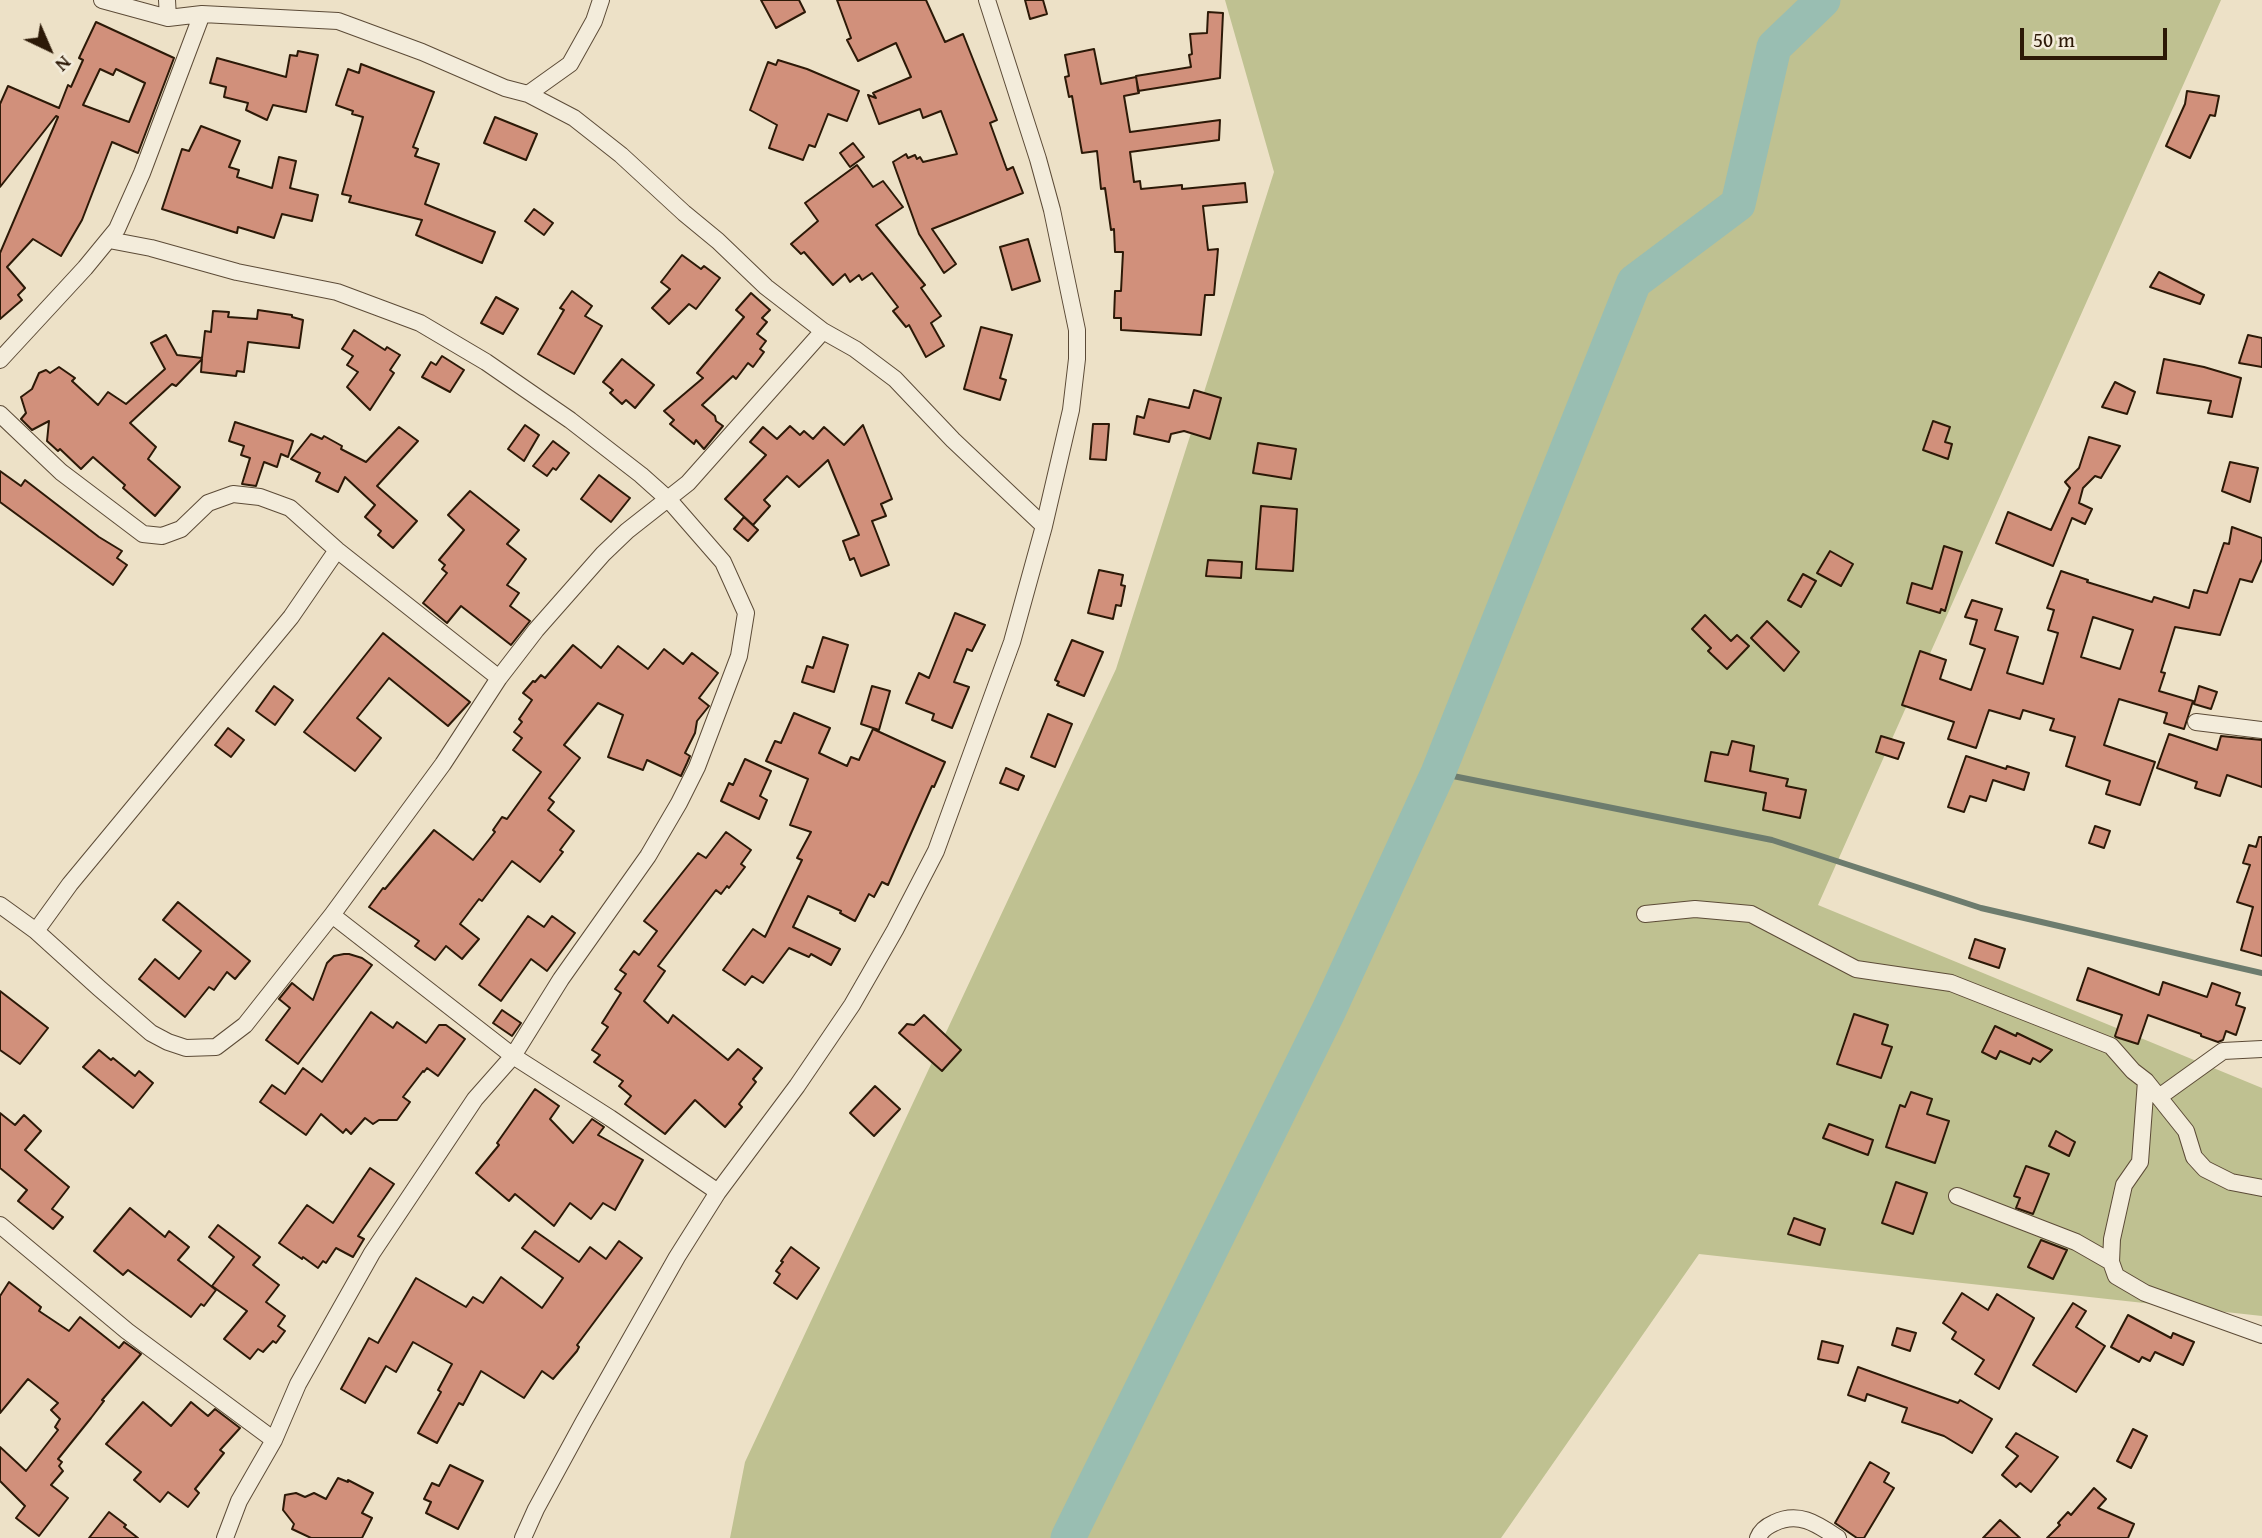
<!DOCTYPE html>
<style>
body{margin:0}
#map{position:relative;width:2262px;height:1538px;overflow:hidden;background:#ede1c7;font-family:"Gentium Book Plus",serif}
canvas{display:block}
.north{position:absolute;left:14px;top:14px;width:70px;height:70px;-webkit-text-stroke:5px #f3ecdb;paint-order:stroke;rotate:136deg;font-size:19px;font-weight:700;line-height:28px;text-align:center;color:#2c1907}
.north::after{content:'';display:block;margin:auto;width:24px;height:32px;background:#2c1907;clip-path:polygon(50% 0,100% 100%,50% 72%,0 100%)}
.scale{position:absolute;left:2020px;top:28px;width:147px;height:32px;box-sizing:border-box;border:4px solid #2c1907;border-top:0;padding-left:9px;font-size:21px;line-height:24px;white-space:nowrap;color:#2c1907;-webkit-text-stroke:5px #f3ecdb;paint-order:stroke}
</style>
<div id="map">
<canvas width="2262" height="1538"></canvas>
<div class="north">N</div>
<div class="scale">50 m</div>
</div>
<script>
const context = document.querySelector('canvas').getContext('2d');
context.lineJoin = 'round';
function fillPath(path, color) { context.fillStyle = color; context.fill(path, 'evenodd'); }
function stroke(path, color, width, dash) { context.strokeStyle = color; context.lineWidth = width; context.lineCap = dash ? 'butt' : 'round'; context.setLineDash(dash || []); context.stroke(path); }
const green = new Path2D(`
 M1225,0H2221L1818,905L2262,1088V1316L1699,1254L1501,1538H730L745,1462L1116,669L1274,172Z`);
const stream = new Path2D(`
 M1438,773L1772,840L1981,908L2262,973`);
const river = new Path2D(`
 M1068,1538L1329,1010L1438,773L1634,282L1738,204L1774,47L1823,0`);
const building = new Path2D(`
 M761,0H799L805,12L776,28Z
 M837,0H926L945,42L963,34L997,120L990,123L1007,170L1013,167L1023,193L932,229L956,264L944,273L919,234L893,162L906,154L908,158L915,155L917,159L920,157L923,162L957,154L941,111L923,118L920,109L879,124L868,95L876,98L873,93L911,77L896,43L858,61L847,40L851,38Z
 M1025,0H1043L1047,14L1030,19Z
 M1208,12L1223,13L1220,78L1138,91L1136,76L1191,67L1189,55L1192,54L1190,34L1207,33Z
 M96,22L174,58L138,153L112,142L82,220L61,256L33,239L7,267L25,288L18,295L22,300L0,319V253L58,117L56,116L0,187V104L8,86L59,108L68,85L71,87L83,60L79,58ZM100,69L113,75L116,69L145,83L129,122L83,105Z
 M1094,49L1101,84L1136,77L1139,93L1124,96L1130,132L1220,120L1219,140L1130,152L1134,182L1140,181L1141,189L1182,185V189L1245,183L1247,202L1203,206L1208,250L1218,249L1214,295H1205L1201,335L1121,330V318H1114L1115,291H1121L1123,252H1115L1114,229L1111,230L1105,188L1101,189L1097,151L1082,153L1072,96L1069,97L1065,77L1069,76L1065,55Z
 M298,51L318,55L306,112L273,105L267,120L246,110L248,103L224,97L226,87L210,83L217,58L286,77L290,55L297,56Z
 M778,60L807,69L859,91L847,121L828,114L815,147L809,145L803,160L769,148L777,125L750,110L768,62L776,65Z
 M361,64L434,92L413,147L418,149L415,156L439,164L425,204L495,232L482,263L416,235L422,220L349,202L351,196L342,194L363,117L352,114L353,111L336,105L348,69L359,73Z
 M2187,91L2219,96L2215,116L2210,115L2190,158L2166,146L2185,104Z
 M495,117L537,134L526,160L484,143Z
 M201,126L240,141L229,167L239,170L237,177L272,188L279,157L296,161L290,188L318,195L312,221L282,214L274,238L238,227L237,233L162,209L182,149L189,151Z
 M853,143L864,157L850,167L840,153Z
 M857,165L873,187L883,181L903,207L876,225L925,285L921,288L941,316L931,323L944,346L926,357L909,325L906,327L893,311L898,307L872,273L862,280L859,275L850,282L845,274L833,285L804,252L801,254L791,244L818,221L805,203Z
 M534,209L553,223L544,235L525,221Z
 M1028,239L1040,281L1012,290L1000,247Z
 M682,255L701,269L704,266L720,278L696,309L689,304L669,324L652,308L670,289L661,282Z
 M2159,272L2204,295L2200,304L2150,287Z
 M572,291L592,306L585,316L602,326L574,374L538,354L564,310L560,308Z
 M751,293L770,310L762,318L767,322L757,334L766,341L760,349L764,352L753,367L748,363L736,379L733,376L702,405L715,416L716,421L723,426L704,449L696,440L694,444L670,424L674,420L664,411L703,378L697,373L744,317L736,310Z
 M496,297L518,309L503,334L481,323Z
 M258,310L292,315V317L303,320L299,348L248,342L244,372L237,371L236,376L201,372L202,359L176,386L172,384L130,423L156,447L148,459L180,487L155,516L123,488L125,485L93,457L81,469L60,449L58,451L47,441L49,421L32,430L21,419L26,413L21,397L32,389L39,373L46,370L50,373L59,367L75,378L72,381L98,405L108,392L126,404L165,369L151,343L166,335L177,355L202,358L205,331L211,332L213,311L229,312L228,317L257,319Z
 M981,327L1012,335L1000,378L1006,380L1000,400L964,389Z
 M354,330L385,350L387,347L400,355L390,370L394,373L370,410L347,387L358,372L347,365L353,356L342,349Z
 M2248,335L2262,338V367L2239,363Z
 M442,356L464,370L450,392L422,377L431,362L436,365Z
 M622,359L654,385L635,408L626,400L622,404L610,393L613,390L603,382Z
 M2164,359L2204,367L2241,378L2232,417L2208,413L2211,401L2157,393Z
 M2115,382L2135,392L2127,414L2102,407Z
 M1194,390L1221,398L1210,439L1184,431L1171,434L1169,442L1134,434L1137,416L1144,418L1149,399L1189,408Z
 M1933,421L1950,427L1945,442L1952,444L1948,459L1923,450Z
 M235,422L293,441L288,457L281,454L277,467L264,462L256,486L242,484L250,458L241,455L244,446L229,441Z
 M1093,424H1109L1106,460L1090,459Z
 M525,425L539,435L524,461L508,449Z
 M863,425L892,499L881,504L886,516L872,521L889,565L861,576L854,558L850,560L843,541L859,535L828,460L799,487L787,476L764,500L770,506L753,525L725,499L766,455L750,442L763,427L777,439L790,426L800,435L804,431L813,439L824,427L844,445Z
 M399,427L418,441L377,486L417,521L393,548L378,535L381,531L365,517L375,505L345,477L338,492L316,481L320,473L291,459L311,434L322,439L324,436L342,446L341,449L366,462Z
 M2089,437L2120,446L2101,478L2095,476L2083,488L2079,503L2092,509L2085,524L2072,518L2053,566L1996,543L2008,512L2051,530L2070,488L2065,482L2079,468Z
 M553,441L569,453L556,470L553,468L547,476L533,466Z
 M1258,443L1296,449L1291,479L1253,473Z
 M2230,462L2258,468L2250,502L2222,491Z
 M0,471L21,486L25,480L99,537L122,551L117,558L127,565L113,585L0,502Z
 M599,475L630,498L611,522L581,499Z
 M470,491L519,530L507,544L526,559L507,585L519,593L510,606L530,621L511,645L461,606L447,623L423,603L447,573L442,569L445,565L439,560L464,530L448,515Z
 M1261,506L1297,509L1293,571L1256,569Z
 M744,517L758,530L748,541L734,529Z
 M2232,527L2262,538V559L2252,582L2240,579L2220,635L2175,627L2161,672L2165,673L2159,691L2193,701L2184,729L2164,723L2167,713L2119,699L2104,745L2155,762L2140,805L2106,794L2110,781L2066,766L2075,737L2050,730L2054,719L2023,710L2020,719L1989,710L1976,748L1948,739L1954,722L1902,705L1920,651L1946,660L1940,679L1971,690L1985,649L1970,644L1977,620L1965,617L1972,600L2002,609L1995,630L2018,637L2007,673L2043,684L2058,633L2048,630L2054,610L2047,608L2061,571L2088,580L2087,582L2152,602L2154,597L2189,608L2194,590L2207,593L2224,543L2229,544ZM2093,617L2133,630L2120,669L2081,657Z
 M1944,546L1962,552L1945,611L1941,609L1940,613L1907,603L1912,583L1932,589Z
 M1830,551L1853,564L1841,586L1817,573Z
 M1208,560L1242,562L1241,578L1206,576Z
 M1099,570L1123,575L1121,585L1125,586L1121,606L1116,605L1113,619L1088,613Z
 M1803,574L1816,581L1801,607L1788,600Z
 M955,613L985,625L972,651L967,649L954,682L969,687L952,728L932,720L934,714L906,703L919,673L929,678Z
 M1705,615L1731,641L1737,635L1749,646L1727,669L1708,651L1711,648L1692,629Z
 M1767,621L1799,652L1784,671L1751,638Z
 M383,633L470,702L448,726L389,678L357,718L381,738L355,771L304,732Z
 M823,637L848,645L834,692L802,682L807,666L813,668Z
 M1072,640L1103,652L1084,696L1057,685L1059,682L1055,680Z
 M573,645L601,668L618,646L648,669L664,649L683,664L692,653L718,673L699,698L709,706L697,721L695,733L685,753L690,756L687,763L681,776L647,760L643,770L608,757L623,715L598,703L564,745L580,758L549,798L554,802L548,810L574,831L560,850L563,852L540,882L512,861L482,901L479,899L460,924L479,939L462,959L446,946L435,960L415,946L419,941L369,907L383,888L385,889L434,830L473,860L495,832L493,830L502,817L507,819L541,772L513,750L522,738L514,732L522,722L519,719L532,700L523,693L533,681L535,682L541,675L545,678Z
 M274,686L293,700L275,725L256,711Z
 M872,686L890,691L879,730L861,724Z
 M2199,686L2217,692L2211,709L2194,704Z
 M794,713L830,728L819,753L847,766L851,757L859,760L873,729L945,762L934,787L932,786L888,885L882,882L874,897L869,894L855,921L840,913L841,911L808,896L793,927L840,949L831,965L811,954L809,957L789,948L763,983L752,976L745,985L723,970L753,929L765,937L802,860L797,858L811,832L790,825L808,779L766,761L775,741L781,743Z
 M1048,714L1072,724L1055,767L1031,757Z
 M228,728L244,740L231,757L215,745Z
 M2169,734L2217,750L2221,736L2262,740V787L2227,775L2220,796L2195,788L2197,782L2157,768Z
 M1881,736L1904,743L1898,759L1876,752Z
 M1732,741L1754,746L1750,771L1788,779L1786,786L1806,790L1800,818L1763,810L1766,793L1705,781L1711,752L1728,755Z
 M1966,756L2006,769L2007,766L2029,773L2024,790L1993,780L1986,801L1970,796L1964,812L1948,807Z
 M745,759L771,771L760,796L767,800L759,819L721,801L729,783L733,785Z
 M1006,768L1024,776L1018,790L1000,783Z
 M2095,826L2110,831L2104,848L2089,843Z
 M726,832L751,850L741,864L745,867L729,888L727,886L721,894L716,890L658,966L665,971L644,1001L668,1023L673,1015L728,1060L738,1049L762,1068L753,1079L756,1082L739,1104L742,1107L725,1127L695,1100L665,1134L625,1104L631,1096L619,1086L623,1081L594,1062L600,1055L592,1050L608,1027L602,1023L621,993L615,989L626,974L620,970L634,951L639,955L657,931L644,921L698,853L706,858Z
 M2259,837H2262V956L2241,950L2253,907L2237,902L2250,865L2243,863L2249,845L2256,847Z
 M178,902L250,961L235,979L227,972L214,990L209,987L185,1017L139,979L155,959L179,979L201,951L163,920Z
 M528,916L544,927L552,916L575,933L547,971L531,959L501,1001L479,985Z
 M1975,939L2005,949L1999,968L1969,958Z
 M344,954H349L362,958L372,965L298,1064L266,1040L290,1008L279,999L292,983L313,1000L327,963L334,956Z
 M2088,968L2159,995L2163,982L2207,997L2212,983L2240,993L2236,1005L2245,1008L2236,1035L2226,1031L2223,1040L2218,1042L2201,1036V1034L2148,1015L2138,1044L2116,1037L2115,1036L2122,1015L2077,1000Z
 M0,991L48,1028L20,1064L0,1050Z
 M502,1010L521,1023L512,1036L493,1023Z
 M371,1012L393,1028L397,1022L426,1043L439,1025H446L465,1039L438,1076L427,1068L424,1072L423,1071L403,1097L410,1102L397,1120H379L373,1124L365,1118L351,1134L346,1129L343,1133L321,1114L306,1135L260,1102L272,1085L285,1094L303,1068L322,1082Z
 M1854,1014L1888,1025L1882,1044L1892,1047L1881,1078L1837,1064Z
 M924,1015L961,1050L942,1071L899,1033L907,1024L914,1025Z
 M1995,1026L2016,1036L2017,1033L2052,1050L2040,1062L2033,1058L2030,1064L2000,1051L1996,1059L1982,1052Z
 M99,1050L111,1060L113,1058L135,1076L139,1071L153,1083L133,1108L83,1067Z
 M875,1086L900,1109L874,1136L850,1113Z
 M535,1089L559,1106L550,1119L573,1143L592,1119L604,1127L598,1135L643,1160L615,1210L603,1203L591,1219L570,1203L554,1226L515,1194L509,1201L476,1173L499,1145L497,1143Z
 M1911,1092L1932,1099L1927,1114L1949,1121L1935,1163L1886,1147L1900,1105L1905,1107Z
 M0,1113L15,1125L24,1115L41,1131L25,1150L69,1187L52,1209L63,1217L53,1229L18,1201L27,1190L0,1168Z
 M1829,1124L1873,1140L1868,1155L1823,1138Z
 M2056,1131L2075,1142L2069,1156L2049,1146Z
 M2026,1166L2049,1174L2033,1214L2016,1208L2020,1198L2014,1196Z
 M370,1168L394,1184L358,1236L364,1239L353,1257L336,1248L326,1263L323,1261L318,1268L303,1257L302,1259L279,1243L307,1205L333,1223Z
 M1896,1182L1927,1193L1913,1234L1882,1223Z
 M130,1208L165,1237L169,1231L189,1247L178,1260L216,1290L204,1306L201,1304L191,1317L128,1270L123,1275L94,1251Z
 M1794,1218L1825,1229L1820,1245L1788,1234Z
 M218,1225L260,1257L253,1265L279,1285L266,1302L285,1316L278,1326L285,1331L276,1343L273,1341L263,1352L258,1349L250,1359L224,1339L247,1311L212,1286L234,1257L209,1237Z
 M535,1231L579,1262L590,1247L606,1259L619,1241L642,1258L577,1345L579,1347L577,1351L553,1379L542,1371L524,1398L481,1371L463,1405L459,1403L437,1443L418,1433L441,1392L438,1390L452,1364L413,1342L396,1372L386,1366L365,1403L341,1389L369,1338L378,1343L416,1278L466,1307L473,1297L483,1303L501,1277L542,1308L563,1278L522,1248Z
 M2041,1240L2067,1250L2053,1279L2028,1267Z
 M791,1247L819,1268L797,1299L774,1283L780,1274L776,1271L783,1262L781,1261Z
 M9,1282L41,1307L39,1311L69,1331L80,1317L119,1348L124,1342L141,1354L102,1400L104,1401L91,1418L58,1459L62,1462L59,1466L63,1471L51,1485L68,1498L39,1536L16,1518L25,1506L0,1481V1447L26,1471L58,1430L55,1427L60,1419L51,1410L58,1403L28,1379L0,1413V1296Z
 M1962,1293L1988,1310L1997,1294L2034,1318L1999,1389L1975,1374L1984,1360L1952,1339L1956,1332L1943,1323Z
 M2073,1303L2086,1311L2076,1327L2105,1346L2076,1392L2033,1365Z
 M2128,1315L2171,1338L2173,1333L2194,1342L2183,1365L2155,1352L2150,1361L2142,1357L2139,1362L2111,1347Z
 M1897,1328L1916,1333L1910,1351L1892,1345Z
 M1822,1341L1843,1346L1838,1363L1818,1359Z
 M1858,1367L1958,1403L1960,1400L1992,1419L1972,1453L1944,1436L1902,1422L1907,1408L1867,1394L1865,1401L1848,1395Z
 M143,1402L171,1426L191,1402L208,1416L215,1409L240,1428L220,1450L224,1453L195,1489L199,1493L188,1507L168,1492L160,1502L134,1480L141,1472L106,1444Z
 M2133,1429L2147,1436L2131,1468L2117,1461Z
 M2016,1433L2058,1457L2031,1492L2020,1483L2016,1487L2002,1475L2018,1456L2006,1447Z
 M1870,1462L1889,1473L1884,1482L1894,1488L1864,1538H1857L1835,1523Z
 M450,1465L483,1481L458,1529L426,1513L431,1502L424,1499L432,1483L439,1486Z
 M338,1478L348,1482V1480L373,1493L362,1513L372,1518L362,1538H311L292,1529L294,1524L283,1510L285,1495L296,1493L305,1497L314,1493L326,1499Z
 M2094,1488L2106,1499L2098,1508L2134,1524L2128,1538H2047L2060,1525L2058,1523L2068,1512L2071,1515Z
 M109,1512L126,1525L124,1527L138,1538H89Z
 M2000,1520L2020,1538H1983Z`);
const minor = new Path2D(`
 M102,0L168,18L202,14L338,21L422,52L505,88L528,94L574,118L621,155L684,213L718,241L766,287L823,331L855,349L895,379L953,440L1044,526
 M167,0L168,18
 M528,94L570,64L594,21L601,0
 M109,240L151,248L237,272L337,292L420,323L486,362L570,420L641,475L669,500L723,562L746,613L739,656L697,767L679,803L648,856L561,979L513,1056L475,1099L372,1253L298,1384L274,1440L239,1501L225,1538
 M0,360L85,268L117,229L142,173L202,14
 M0,414L61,472L143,534L162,536L181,529L208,503L233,494L260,497L290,508L337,550L499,678
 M2196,722L2262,730
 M0,905L36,931L99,988L151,1033L168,1042L186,1048L216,1047L245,1025L332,915L443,764L499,678L536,630L603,554L627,531L688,483L823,331
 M1645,914L1695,909L1751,914L1856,969L1951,983L2111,1046L2133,1071L2146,1081L2186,1131L2194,1157L2205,1169L2231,1182L2262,1188
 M332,915L513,1056L610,1118L718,1192
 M36,931L70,884L291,617L337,550
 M2146,1081L2140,1162L2124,1185L2112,1239L2111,1262L2116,1276L2145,1293L2262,1335
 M2159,1097L2223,1051L2262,1049
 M1957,1196L2076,1242L2111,1262
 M0,1225L127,1331L274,1440
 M523,1538L536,1509L584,1421L677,1257L718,1192L797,1086L852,1005L895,930L936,851L1012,642L1044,526L1071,410L1077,359V330L1052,210L1038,159L987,0
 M1758,1538C1761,1530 1767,1526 1774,1523C1799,1511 1817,1524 1838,1538`);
fillPath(green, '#bfc191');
stroke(stream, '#6d7c6e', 6);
stroke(river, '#99beb2', 35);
fillPath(building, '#d1907b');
stroke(building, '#2c1907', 2);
stroke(minor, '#5c4b37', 18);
stroke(minor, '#f3ecdb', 16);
</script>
